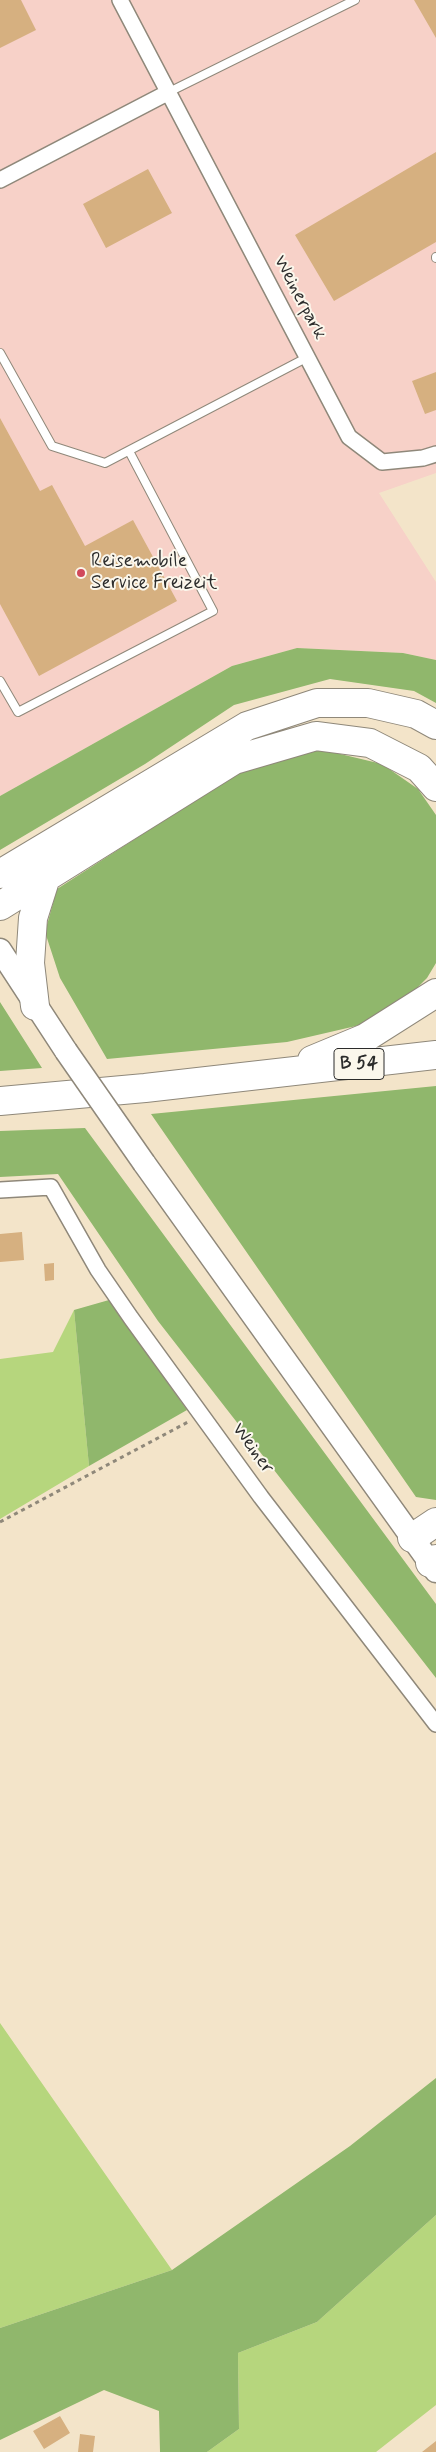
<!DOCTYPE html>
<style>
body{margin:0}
canvas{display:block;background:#f3e4c9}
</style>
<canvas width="436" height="2452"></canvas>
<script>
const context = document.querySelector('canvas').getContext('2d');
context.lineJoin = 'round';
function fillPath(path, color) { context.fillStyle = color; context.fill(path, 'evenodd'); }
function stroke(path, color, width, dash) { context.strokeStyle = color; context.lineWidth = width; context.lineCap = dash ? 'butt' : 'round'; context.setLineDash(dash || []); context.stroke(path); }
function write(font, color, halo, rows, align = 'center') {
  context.font = font + ' Mynerve,sans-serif'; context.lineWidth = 4; context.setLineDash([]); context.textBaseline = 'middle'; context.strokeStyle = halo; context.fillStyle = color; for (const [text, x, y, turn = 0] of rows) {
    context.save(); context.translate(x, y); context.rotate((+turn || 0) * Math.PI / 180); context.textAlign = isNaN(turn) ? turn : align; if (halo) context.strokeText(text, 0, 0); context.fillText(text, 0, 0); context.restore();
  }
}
const built = new Path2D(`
 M0,0H436V473L379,493L436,582V660L403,653L297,648L232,666L0,796Z`);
const green = new Path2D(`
 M74,1310L89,1466L0,1519V1359L53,1352Z
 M0,2023L172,2270L0,2328Z
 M436,2215V2405L376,2452H207L239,2429L238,2353L317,2322Z`);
const forest = new Path2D(`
 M297,648L403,653L436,660V703L414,691L330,679L234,705L145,764L0,850V796L232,666Z
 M311,747L382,764L418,789L436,815V963L427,978L394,1011L356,1026L287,1042L107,1059L60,978L45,932L57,889L247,767Z
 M0,1002L42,1068L0,1071Z
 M436,1086V1500L416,1497L151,1114Z
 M85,1128L436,1604V1678L158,1321L58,1174L0,1177V1131Z
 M109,1300L187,1410L89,1466L74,1310Z
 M436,2078V2215L317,2322L238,2353L239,2429L207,2452H160L159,2411L104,2390L0,2440V2328L172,2270L350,2146Z`);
const building = new Path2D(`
 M0,0H21L36,30L0,48Z
 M414,0H436V38Z
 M436,152V242L334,301L295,235Z
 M148,169L172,213L106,248L83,204Z
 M436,372V410L425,414L412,381Z
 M0,418L40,491L52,485L85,546L133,520L177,601L39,676L0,604Z
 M22,1232L24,1260L0,1262V1234Z
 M54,1263V1280L45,1281L44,1264Z
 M60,2416L70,2433L44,2449L33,2431Z
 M80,2434L95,2436L93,2452H78Z
 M436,2441V2452H422Z`);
const path = new Path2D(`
 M0,1522L188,1422`);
const lane = new Path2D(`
 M169,92L355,0
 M436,257V258
 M0,353L52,446L105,463L308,357
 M0,681L18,712L213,611L129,451`);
const street = new Path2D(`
 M120,0L349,437L382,462L423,458L436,454
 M0,180L169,92
 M0,1190L51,1187L98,1270L131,1318L261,1497L436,1724`);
const secondary = new Path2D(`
 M0,950L66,1051
 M144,1163L436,1571`);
const highway = new Path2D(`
 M0,874L247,726L317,703H368L416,714L436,725
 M0,906L234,760L316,736L370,743L419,768L436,787
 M35,1006L30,963L33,918L47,874
 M312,1060L365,1038L436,993
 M0,1101L145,1088L436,1055
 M412,1538L436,1522
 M430,1563L436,1559`);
const secondaryBridge = new Path2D(`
 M66,1051L144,1163`);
const markers = [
 [81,573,5,"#d1495b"]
];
const shields = [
 [359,1064,50]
];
const shieldNames = [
 ["B 54",359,1064]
];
const streetNames = [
 ["Weinerpark",299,298,62],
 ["Weiner",252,1449,54]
];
const poiNames = [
 ["Reisemobile",91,562],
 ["Service Freizeit",91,584]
];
fillPath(built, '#f7d1c8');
fillPath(green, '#b6d67d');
fillPath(forest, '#90b76c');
fillPath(building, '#d6b080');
stroke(lane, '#8f887a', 10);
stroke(street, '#8f887a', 18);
stroke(secondary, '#8f887a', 25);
stroke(highway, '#8f887a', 30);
stroke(path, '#8f887a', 3, [4, 4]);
stroke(lane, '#fff', 8);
stroke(street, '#fff', 15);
stroke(secondary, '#fff', 22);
stroke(highway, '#fff', 28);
stroke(secondaryBridge, '#8f887a', 25, []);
stroke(secondaryBridge, '#fff', 22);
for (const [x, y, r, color] of markers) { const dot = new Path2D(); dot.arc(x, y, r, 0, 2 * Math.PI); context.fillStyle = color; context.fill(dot); stroke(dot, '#fbf7ec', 2); }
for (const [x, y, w] of shields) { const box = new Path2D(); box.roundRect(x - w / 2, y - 15.5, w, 31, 4); context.fillStyle = '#fbf7ec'; context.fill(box); stroke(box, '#2b2b2b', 1); }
write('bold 18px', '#2b2b2b', null, shieldNames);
write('19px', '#2b2b2b', '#fbf7ec', streetNames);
write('19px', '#2b2b2b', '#fbf7ec', poiNames, 'left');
</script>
